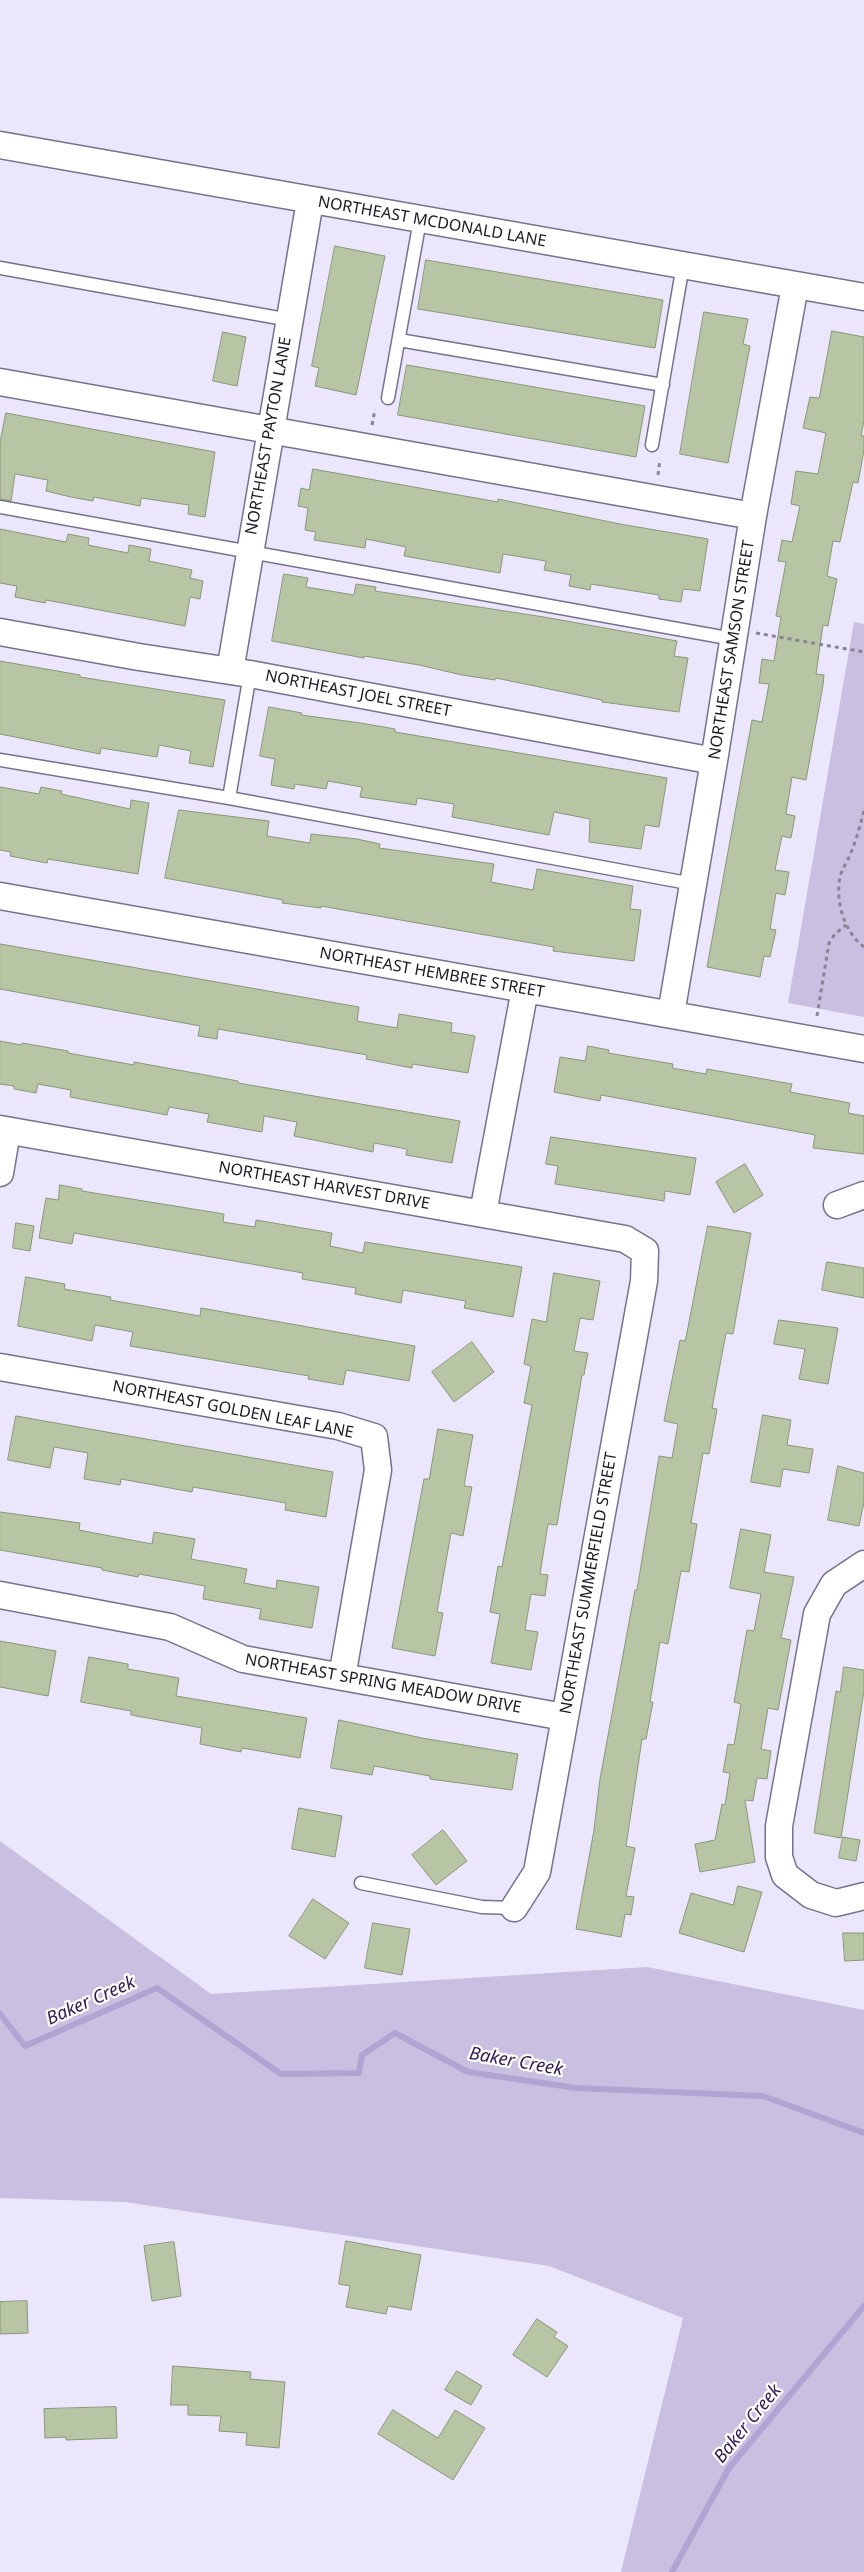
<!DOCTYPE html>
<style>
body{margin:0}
canvas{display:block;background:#ebe6fb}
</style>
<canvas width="864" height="2572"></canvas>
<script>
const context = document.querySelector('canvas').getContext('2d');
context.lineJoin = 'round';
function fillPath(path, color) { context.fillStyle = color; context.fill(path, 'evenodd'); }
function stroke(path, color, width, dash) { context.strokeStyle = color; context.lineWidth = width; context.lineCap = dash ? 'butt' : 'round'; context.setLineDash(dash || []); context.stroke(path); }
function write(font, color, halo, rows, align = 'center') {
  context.font = font + ' "Noto Sans",sans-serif'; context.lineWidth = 4.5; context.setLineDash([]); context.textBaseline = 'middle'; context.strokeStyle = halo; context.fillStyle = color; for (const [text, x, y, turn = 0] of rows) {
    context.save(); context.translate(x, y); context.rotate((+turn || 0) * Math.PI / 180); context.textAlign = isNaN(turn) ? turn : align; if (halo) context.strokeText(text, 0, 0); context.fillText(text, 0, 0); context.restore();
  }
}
const green = new Path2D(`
 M854,622L864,624V1017L788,1003Z
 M0,1841L211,1994L647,1967L864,2010V2572H621L683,2318L549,2266L125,2202L0,2198Z`);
const stream = new Path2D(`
 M0,2014L25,2046L157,1988L281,2074L359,2073L362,2055L395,2033L468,2072L576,2088L763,2096L864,2133
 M672,2572L729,2468L864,2306`);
const building = new Path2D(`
 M335,246L385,256L356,395L315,386L319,368L312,366Z
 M426,260L663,300L655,348L418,309Z
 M704,312L748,319L743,344L750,346L728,463L680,454Z
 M832,331L864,337V421L861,436H864V450L858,483L853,482L840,542L833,541L827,576L837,579L828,626L823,625L816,674L824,675L823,685L806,780L792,777L786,814L795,816L791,838L782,836L775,870L789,872L785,895L776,893L770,929L776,930L770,957L764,956L760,977L707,967L752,720L762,722L769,684L759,683L762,659L774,661L781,617L776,616L786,562L778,561L782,540L792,542L800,506L791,504L796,471L818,474L826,433L803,428L810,397L819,398Z
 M223,332L246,337L237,386L213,381Z
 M407,365L645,406L636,457L398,415Z
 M6,413L215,452L205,517L188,514L189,505L141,498L140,506L94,497L93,501L71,497L46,491L48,480L15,474L11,501L0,499V443Z
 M313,469L498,502V499L620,524L708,539L700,591L683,589L681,602L659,599V595L591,584L590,590L569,586L571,575L544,570L546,561L503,554L500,573L404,556L406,547L366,539L365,548L314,540L316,532L305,530L308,508L298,506L301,488L309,490Z
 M0,529L66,542L68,534L89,538L88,545L128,553L129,545L151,549L149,561L192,570L190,578L203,581L200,599L190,597L185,626L46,600L45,603L15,597L17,586L0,583Z
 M284,574L308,578L306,587L354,595L356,584L376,587L375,591L544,617L677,641L674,656L688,658L679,712L602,702V700L496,678L495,680L462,675L419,665L364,656V658L272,641Z
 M0,661L80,675V677L225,700L213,767L189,763L191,751L159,745L157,757L101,748L100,754L0,734Z
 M269,707L302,713L301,715L361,723L395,729V732L667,778L659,827L645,825L641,849L589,842L590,819L554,812L549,835L452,817L454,804L417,798L416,805L360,797L362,787L328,781L326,789L295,784L294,789L271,785L275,759L260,756Z
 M0,787L39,794L41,787L62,791L61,794L130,809L131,800L149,803L138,874L48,859L47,863L10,856L11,852L0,850Z
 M179,810L269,821L267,836L310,843L311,834L357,839L380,844L379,848L494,864L491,882L533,890L537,869L633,886L630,909L641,910L634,961L553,951L554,947L321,906V908L282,903L283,900L165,878Z
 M0,944L359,1007L357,1021L397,1028L399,1014L452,1023L451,1032L475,1036L468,1073L413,1064L412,1068L366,1059L367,1055L218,1029L217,1039L198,1036L200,1026L0,989Z
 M0,1041L21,1045L22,1043L68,1051V1053L134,1065V1062L238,1081V1083L460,1121L452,1163L406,1155L407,1149L374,1143L373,1152L294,1136L297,1122L264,1116L262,1132L207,1122L209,1114L169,1107L167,1115L70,1097L71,1090L38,1084L36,1093L14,1089V1086L0,1084Z
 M588,1046L609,1050L608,1053L673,1064L672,1068L706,1074L707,1069L792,1084L790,1092L850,1103L848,1113L864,1116V1154L813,1148L815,1135L601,1095L600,1101L554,1092L560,1057L585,1061Z
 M551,1137L696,1158L690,1195L665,1191L664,1201L555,1184L558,1166L546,1164Z
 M745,1164L763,1195L734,1213L716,1182Z
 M60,1185L82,1189V1191L224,1214L223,1222L255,1227L256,1220L332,1233L330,1246L363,1253L365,1242L522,1267L513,1317L464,1308L466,1301L403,1290L401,1303L355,1294L356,1288L302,1279L303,1273L74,1233L72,1244L39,1238L46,1198L58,1200Z
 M16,1223L34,1226L30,1251L13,1248Z
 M708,1226L751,1233L733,1334L726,1333L712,1408L717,1409L709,1454L703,1453L691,1523L697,1524L689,1572L681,1571L668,1644L660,1642L650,1702H653L646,1739H642L626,1846L635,1848L626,1896L634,1897L631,1915L625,1914L621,1937L576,1929L594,1830L600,1779L635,1590H637L659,1456L672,1458L678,1424L664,1421L668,1400L680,1340L685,1341Z
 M827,1262L864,1268V1298L822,1290Z
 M554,1273L600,1281L593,1320L580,1318L574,1351L588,1353L584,1375H582L557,1525L548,1524L540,1574L548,1575L545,1596L531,1594L525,1630L538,1632L531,1670L491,1663L500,1614L490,1612L498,1566L502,1567L532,1405L524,1403L531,1366L524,1364L532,1319L546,1322Z
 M26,1277L65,1284L64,1289L111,1297L110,1300L200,1316L201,1308L415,1346L409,1381L346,1370L343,1385L308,1379L309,1376L130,1346L133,1332L95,1325L92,1341L18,1326Z
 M779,1320L838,1328L828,1384L799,1379L805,1349L774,1344Z
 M472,1342L494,1372L454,1402L432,1372Z
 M763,1415L791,1420L787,1445L813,1449L809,1473L783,1469L780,1487L751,1482Z
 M16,1416L333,1472L326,1517L285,1510L286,1503L193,1487L192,1492L121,1479L120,1485L84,1479L88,1453L54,1447L50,1468L8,1460Z
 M438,1429L473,1435L464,1486L472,1487L463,1536L451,1533L437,1612L443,1613L435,1656L392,1648L424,1479H429Z
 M838,1466L864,1473V1502L859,1526L828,1520Z
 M0,1512L80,1523L79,1530L152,1544L154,1532L195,1539L191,1559L247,1569L244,1583L276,1589L277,1580L319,1587L312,1628L259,1619L261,1609L203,1599L205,1586L139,1574L138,1577L102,1570V1568L0,1550Z
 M741,1529L771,1535L764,1572L794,1577L781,1638L791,1640L778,1710L768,1708L761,1749L771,1751L767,1779L757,1778L753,1801L745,1800L755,1862L700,1872L695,1844L715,1840L722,1804L725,1805L730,1773L723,1772L728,1744L734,1745L741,1704L734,1702L747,1630L754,1631L761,1594L730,1588Z
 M0,1641L56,1651L48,1696L0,1687Z
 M89,1657L128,1664V1669L179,1678L176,1696L307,1718L300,1758L242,1748L241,1752L200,1744L202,1728L131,1715V1711L81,1702Z
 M844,1667L864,1670V1691L841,1838L814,1833L836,1691L840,1692Z
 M339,1720L422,1738L518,1754L512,1790L430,1779V1776L374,1766L372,1775L331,1768Z
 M299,1808L342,1816L335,1857L292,1849Z
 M443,1830L467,1861L436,1885L412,1855Z
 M843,1837L860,1840L856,1861L839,1858Z
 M738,1886L762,1892L744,1952L679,1933L691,1893L733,1905Z
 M313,1899L349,1923L325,1959L289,1936Z
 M373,1923L410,1929L402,1975L365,1968Z
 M843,1933H864V1960L845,1961Z
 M346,2241L421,2255L411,2310L388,2306L386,2314L346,2307L350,2286L339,2284Z
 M174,2242L181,2296L152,2301L144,2246Z
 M27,2301L28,2333L0,2334V2302Z
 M537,2319L557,2332L554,2337L568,2346L547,2377L513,2355Z
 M173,2366L251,2372L250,2379L285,2382L279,2448L246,2445L247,2433L219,2431L221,2416L188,2415V2405H171Z
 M457,2371L482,2386L471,2405L445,2390Z
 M116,2407L117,2438L66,2440V2437L45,2438L44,2409Z
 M393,2410L438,2438L455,2410L485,2428L453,2480L378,2434Z`);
const path = new Path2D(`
 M372,425L375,409
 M658,475L660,459
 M756,633L864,652
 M864,811C860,826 856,841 850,855C847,862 842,869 840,877C835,901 844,932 864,947
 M817,1016L829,943L835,934L846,925`);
const service = new Path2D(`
 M0,268L290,320
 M399,340L663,385
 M388,398L420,220
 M652,445L683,265
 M0,507L733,639
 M0,760L229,798L693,884
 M229,798L250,674
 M361,1883L482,1907L514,1908`);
const minor = new Path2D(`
 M0,145L864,297
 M0,382L753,516
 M0,632L139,657L250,674L714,761
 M230,671L310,201
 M0,896L864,1049
 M671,1014L714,761L753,516L795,286
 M0,1129L625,1239L645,1251L644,1281L537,1872L514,1908
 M0,1173L7,1131
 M837,1205L864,1195
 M483,1213L525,989
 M0,1367L338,1426L374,1437L378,1470L342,1677
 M864,1564L834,1584L817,1614L779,1826V1857L785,1875L811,1895L836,1903L864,1896
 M0,1595L170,1627L243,1659L564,1717`);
const streetNames = [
 ["NORTHEAST MCDONALD LANE",432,222,10],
 ["NORTHEAST PAYTON LANE",269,436,-80],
 ["NORTHEAST SAMSON STREET",732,650,-81],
 ["NORTHEAST JOEL STREET",358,694,11],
 ["NORTHEAST HEMBREE STREET",432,973,10],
 ["NORTHEAST HARVEST DRIVE",324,1186,10],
 ["NORTHEAST GOLDEN LEAF LANE",233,1410,11],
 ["NORTHEAST SUMMERFIELD STREET",589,1583,-80],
 ["NORTHEAST SPRING MEADOW DRIVE",383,1684,10]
];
const waterNames = [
 ["Baker Creek",91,2001,-24],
 ["Baker Creek",516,2062,10],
 ["Baker Creek",748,2424,-51]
];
fillPath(green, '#c8bfe1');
stroke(stream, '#b0a4d2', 6);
fillPath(building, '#b7c5a5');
stroke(building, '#899778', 1);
stroke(service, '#78708e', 15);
stroke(minor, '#78708e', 29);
stroke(path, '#888494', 3, [4, 4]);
stroke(service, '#fff', 12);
stroke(minor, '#fff', 26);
write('16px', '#1d1925', '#fff', streetNames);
write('italic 18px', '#301b53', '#fff', waterNames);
</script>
